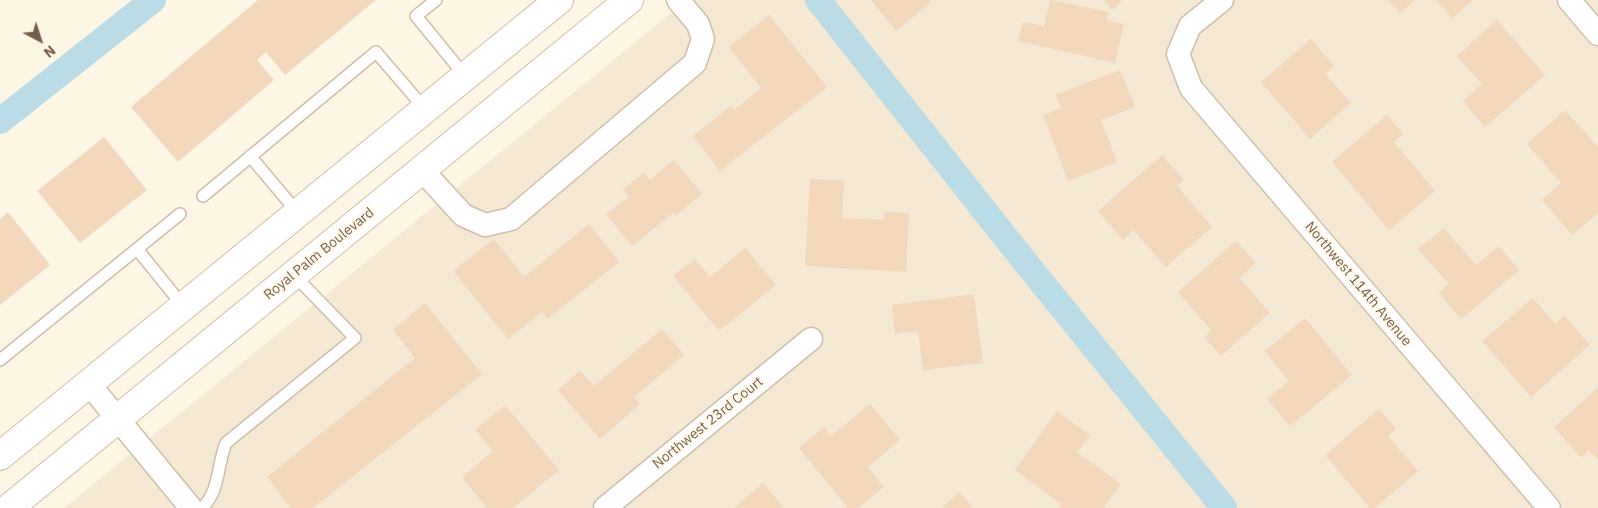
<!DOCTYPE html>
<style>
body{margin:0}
#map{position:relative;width:1598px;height:508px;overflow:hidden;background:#fdf6e5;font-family:"IBM Plex Sans",sans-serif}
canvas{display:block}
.north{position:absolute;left:15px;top:15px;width:50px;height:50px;-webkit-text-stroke:4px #fffaec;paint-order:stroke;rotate:140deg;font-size:14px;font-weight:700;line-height:20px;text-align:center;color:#775e49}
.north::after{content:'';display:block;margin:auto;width:18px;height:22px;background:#775e49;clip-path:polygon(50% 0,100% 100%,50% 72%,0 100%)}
</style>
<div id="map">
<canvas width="1598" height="508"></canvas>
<div class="north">N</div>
</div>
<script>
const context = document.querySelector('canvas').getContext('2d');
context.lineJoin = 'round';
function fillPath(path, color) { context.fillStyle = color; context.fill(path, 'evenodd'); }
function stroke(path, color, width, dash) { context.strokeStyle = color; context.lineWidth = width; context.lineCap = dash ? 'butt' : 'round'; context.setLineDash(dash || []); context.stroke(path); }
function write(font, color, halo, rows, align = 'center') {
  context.font = font + ' "IBM Plex Sans",sans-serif'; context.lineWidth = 4.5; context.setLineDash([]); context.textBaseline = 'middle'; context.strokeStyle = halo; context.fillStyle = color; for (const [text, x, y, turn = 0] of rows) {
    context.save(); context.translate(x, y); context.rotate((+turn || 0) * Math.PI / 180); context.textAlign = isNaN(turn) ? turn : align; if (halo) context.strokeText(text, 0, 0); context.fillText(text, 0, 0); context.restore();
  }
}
const residential = new Path2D(`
 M687,0H1598V508H64Z`);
const canal = new Path2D(`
 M818,0L1018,253L1224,508
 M0,121L153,0`);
const building = new Path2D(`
 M258,0H376L285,75L266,52L257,60L274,80L178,162L131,107Z
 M871,0H929L931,2L896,31Z
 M1050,0L1109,12L1107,20L1124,24L1115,63L1018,41L1023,22L1044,26Z
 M1104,0H1123L1112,10Z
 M1388,0H1415L1400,13Z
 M1436,0H1473L1452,18Z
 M769,15L827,87L720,171L693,136L731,106L734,110L761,88L729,47Z
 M1497,20L1545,75L1485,127L1463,101L1482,84L1457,56Z
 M1311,39L1334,66L1325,74L1351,103L1310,139L1261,82Z
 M1120,70L1135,107L1101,120L1117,162L1068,181L1043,115L1061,108L1055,95Z
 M1565,110L1598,147V213L1572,235L1542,200L1561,183L1527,144Z
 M1387,115L1403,134L1394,142L1435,191L1389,230L1332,162Z
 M104,137L147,190L80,243L37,191Z
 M1162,155L1184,180L1177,186L1212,227L1166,267L1133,230L1123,240L1098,211Z
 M674,160L702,194L675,216L673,213L632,246L606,214L629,197L623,189L644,173L650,180Z
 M810,179L844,181L842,218L884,220V212L909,213L906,272L805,266Z
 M8,212L50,265L0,305V219Z
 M589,224L619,262L547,319L542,312L508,339L453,271L494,239L524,277Z
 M1444,228L1476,265L1499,246L1519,270L1461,319L1439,293L1449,284L1418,249Z
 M1236,241L1256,263L1239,278L1270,313L1221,356L1204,337L1211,330L1178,292Z
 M745,248L776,285L719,331L673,276L695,259L710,277Z
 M974,294L983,363L923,370L918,331L895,334L892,305Z
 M1533,298L1555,324L1565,316L1590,345L1531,397L1482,341Z
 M425,303L482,374L313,508H291L267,477L415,358L393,330Z
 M1305,318L1352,375L1290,426L1267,399L1289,381L1265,351Z
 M662,329L684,355L634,397L640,404L600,439L558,390L580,371L594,386Z
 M1598,388V460L1589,450L1581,458L1554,427Z
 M870,404L900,440L868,467L884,487L858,508H848L799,448L824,427L831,436Z
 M505,405L559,470L513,508H487L462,477L493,451L475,430Z
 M1379,409L1396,429L1388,436L1418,471L1375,508H1370L1325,455Z
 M1057,411L1090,435L1077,452L1121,484L1103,508H1058L1061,504L1015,470Z
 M763,483L784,508H734Z
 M960,492L973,508H941Z`);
const lane = new Path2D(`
 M436,0L416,16L465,76
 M250,156L298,213
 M203,196L376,52L425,109
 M137,249L183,306
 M0,360L180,214
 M202,508C220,491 217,465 226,443L355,338L294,275`);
const street = new Path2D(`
 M1222,0L1190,26L1178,54L1191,88L1549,508
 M1569,0L1598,34
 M422,170L463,215L485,225L511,219L695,63L703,39L698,24L678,0
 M89,384L191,508
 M605,508L811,339`);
const secondary = new Path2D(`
 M0,456L559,0
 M9,508L629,0`);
const streetNames = [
 ["Royal Palm Boulevard",319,254,-39],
 ["Northwest 114th Avenue",1358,284,50],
 ["Northwest 23rd Court",708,423,-39]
];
fillPath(residential, '#f5e9d3');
stroke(canal, '#b9dce7', 26);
fillPath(building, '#f3d8bc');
stroke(lane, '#cfbfab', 14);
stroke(street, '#cfbfab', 25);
stroke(secondary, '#d2c0a8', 30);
stroke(lane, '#fff', 11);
stroke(street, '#fff', 22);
stroke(secondary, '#fff', 28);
write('14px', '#775e49', '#fffaec', streetNames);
</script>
